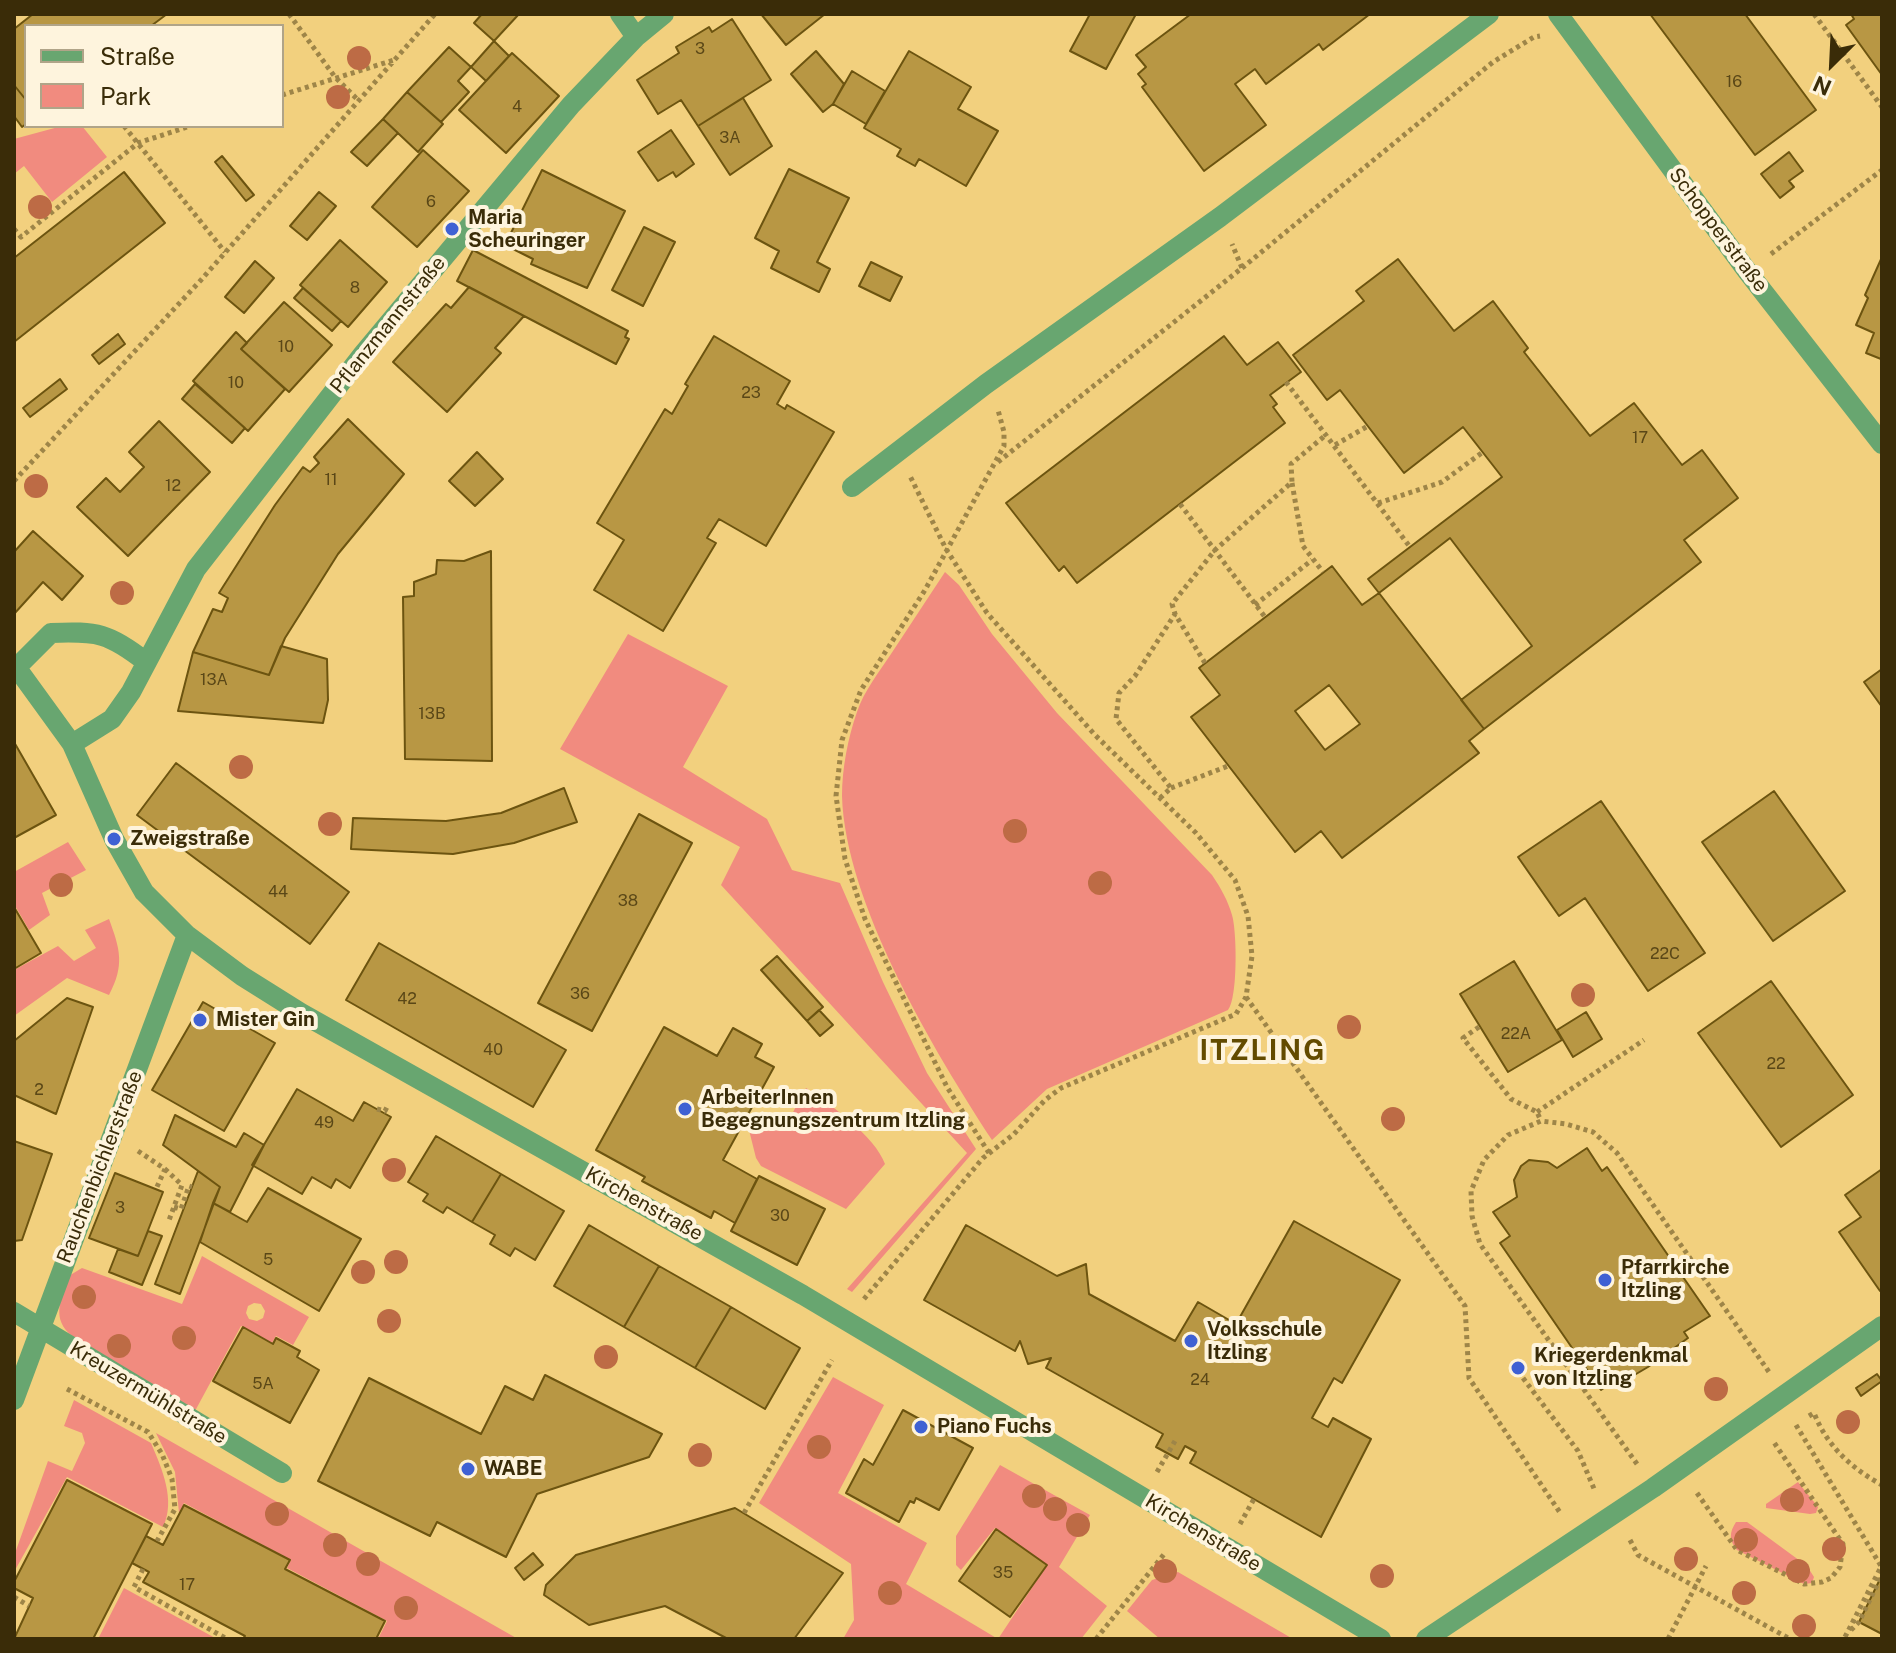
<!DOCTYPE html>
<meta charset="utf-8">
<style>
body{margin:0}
#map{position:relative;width:1896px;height:1653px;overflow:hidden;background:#f2d07e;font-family:"Public Sans",sans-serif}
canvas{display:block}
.frame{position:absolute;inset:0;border:16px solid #3a2c08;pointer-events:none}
.legend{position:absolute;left:24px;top:24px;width:260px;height:104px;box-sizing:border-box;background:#fef4dd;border:2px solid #b0a488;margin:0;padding:10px 14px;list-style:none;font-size:24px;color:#3a2c08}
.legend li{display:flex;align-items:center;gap:16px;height:40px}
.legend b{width:40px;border:2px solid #b0a488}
.north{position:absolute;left:1792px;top:24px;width:80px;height:80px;-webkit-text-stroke:6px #fef4dd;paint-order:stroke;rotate:204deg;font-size:22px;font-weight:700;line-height:32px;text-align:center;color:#3a2c08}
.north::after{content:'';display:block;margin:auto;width:28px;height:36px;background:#3a2c08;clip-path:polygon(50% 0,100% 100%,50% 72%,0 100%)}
</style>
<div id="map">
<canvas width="1896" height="1653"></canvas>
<div class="frame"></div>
<ul class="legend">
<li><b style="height:10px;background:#68a670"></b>Straße</li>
<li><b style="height:22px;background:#f18b7f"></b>Park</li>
</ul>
<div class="north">N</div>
</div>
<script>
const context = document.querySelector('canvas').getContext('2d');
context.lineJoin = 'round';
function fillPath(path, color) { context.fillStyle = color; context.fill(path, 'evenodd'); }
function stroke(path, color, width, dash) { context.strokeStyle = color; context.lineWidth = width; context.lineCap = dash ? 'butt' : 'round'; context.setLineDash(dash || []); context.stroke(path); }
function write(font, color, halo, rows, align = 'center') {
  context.font = font + ' "Public Sans",sans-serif'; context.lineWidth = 8; context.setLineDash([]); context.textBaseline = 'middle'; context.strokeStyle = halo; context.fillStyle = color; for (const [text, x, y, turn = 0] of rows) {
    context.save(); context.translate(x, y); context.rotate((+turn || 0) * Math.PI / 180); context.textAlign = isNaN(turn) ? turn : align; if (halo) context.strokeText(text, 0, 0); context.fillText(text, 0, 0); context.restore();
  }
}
const green = new Path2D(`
 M62,126H82L107,157L52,202L24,166L14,174V139Z
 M945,572L959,585L992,634L1057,713L1212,875C1221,888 1228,901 1232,915C1237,931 1238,998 1228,1010L1047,1089L992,1140C934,1051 845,903 842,796C842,769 848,737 857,712C864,691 879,672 891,654C909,627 927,599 945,572Z
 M628,634L728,686L683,767L767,819L792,870L840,883L883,982L927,1073L976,1149L852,1292L847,1289L967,1153L721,885L740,847L560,749Z
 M68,842L86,870L42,893L50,915L29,930L14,904V872Z
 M109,919C120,949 125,965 109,995L67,978L14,1016V970L58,946L74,961L96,948L85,930Z
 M806,1088C831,1105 875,1136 885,1164L846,1209L761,1166L756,1158L749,1130L757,1114L784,1129Z
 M202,1256L309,1317L293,1345L276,1336L272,1343L241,1326L195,1411L72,1336C51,1319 61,1300 67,1277L82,1268L182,1304ZM254,1303L261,1304L265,1311L263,1318L257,1321L249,1319L246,1313L248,1306Z
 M833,1377L884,1405L838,1493L927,1543L906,1584L998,1639L1047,1565L995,1528L961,1570L956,1565V1536L1000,1465L1090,1515L1059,1567L1107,1606L1081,1639H843L854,1620L851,1564L759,1503Z
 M74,1400L151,1443C162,1469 176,1500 163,1527L67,1477L14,1572V1556L48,1461L72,1471L85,1443L82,1433L64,1426Z
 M156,1433L518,1639H378L387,1621L287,1568L291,1560L184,1503L179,1513L175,1472Z
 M1798,1482L1818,1507L1816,1513L1810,1514L1766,1508V1504Z
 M1736,1522H1747L1807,1566L1814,1577L1812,1583L1804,1584L1737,1550C1729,1540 1729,1533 1736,1522Z
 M1178,1572L1293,1639H1160L1127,1611L1152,1580Z
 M124,1588L217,1639H98Z`);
const building = new Path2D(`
 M33,14H167L151,26H26V100L14,85V29Z
 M482,14H519L494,41L474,23Z
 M761,14H825L786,45Z
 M1090,14H1136L1106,69L1070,51Z
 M1370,14L1323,50L1319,44L1266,84L1255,69L1235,84L1266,125L1204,171L1142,87L1146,84L1138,74L1146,67L1136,55L1191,14Z
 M1650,14H1745L1816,110L1755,155Z
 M1851,14H1882V75L1846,25L1854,19Z
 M732,19L771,80L698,126L681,100L658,114L637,80L679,53L676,47L709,27L712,32Z
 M494,41L509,56L486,81L471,67Z
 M449,47L471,67L458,81L469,92L441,122L407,92Z
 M816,51L844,84L833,104L823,112L791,74Z
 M909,51L971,87L958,109L998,131L966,186L919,159L915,166L897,156L901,149L864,128Z
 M512,53L559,96L506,153L459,110Z
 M852,71L885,91L866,124L833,104Z
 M14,85L26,100V124L22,127L14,116Z
 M407,92L443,124L418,152L383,119Z
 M743,98L772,146L730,175L698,126Z
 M383,119L398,133L367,166L351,152Z
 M671,130L694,164L676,177L673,172L658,181L638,152Z
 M423,150L469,191L417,247L372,207Z
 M1789,152L1803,171L1789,181L1794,187L1780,198L1761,174Z
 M222,156L254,195L246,201L215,162Z
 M789,169L849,198L817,262L830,269L819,292L771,268L779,251L755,238Z
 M542,170L625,211L587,288L531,264L533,259L505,245Z
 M124,172L165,223L14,342V258Z
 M319,192L336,206L307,240L290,226Z
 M644,227L675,242L643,306L612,290Z
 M340,240L387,282L348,327L300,285Z
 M473,250L628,331L625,337L629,339L616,364L457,281Z
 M1882,257V357L1881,359L1866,353L1874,333L1856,325L1868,298L1865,295Z
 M1398,259L1454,331L1493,301L1528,348L1524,352L1590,436L1634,403L1682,465L1702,450L1738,498L1684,540L1701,562L1484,729L1461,700L1532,646L1450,538L1379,593L1368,579L1502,477L1463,427L1404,473L1340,390L1327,400L1293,355L1364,301L1356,291Z
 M255,261L274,278L244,313L225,297Z
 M871,262L902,277L890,301L859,286Z
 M469,287L524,316L495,348L501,353L447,412L393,362L446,304L451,308Z
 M303,288L341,321L332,331L294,298Z
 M284,302L332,345L289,392L241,349Z
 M236,332L247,343L241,349L285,389L248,431L193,381Z
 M118,334L125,344L99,364L92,355Z
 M714,336L790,381L777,404L785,409L787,405L834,432L766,546L719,519L707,538L716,543L663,631L594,590L624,540L597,523L665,409L672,414L688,386L685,384Z
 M1224,336L1247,365L1278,342L1301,372L1270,395L1277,404L1273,407L1285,423L1077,583L1064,566L1059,571L1006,503Z
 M60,379L67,389L30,417L23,408Z
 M195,384L245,428L232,443L182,399Z
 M348,419L404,474L338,554L285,638L269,675L193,652L213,609L222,612L228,598L219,593L275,505L303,467L310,472L319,463L314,457Z
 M159,421L210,472L128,556L77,507L106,478L120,492L144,467L129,452Z
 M477,452L503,479L475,506L449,481Z
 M33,531L83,576L62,600L43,582L14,614V552Z
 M491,551L492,761L405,759L403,597L414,596V582L436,574L437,560L464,561Z
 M1332,566L1362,605L1379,593L1484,729L1469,741L1479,753L1342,858L1321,831L1295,852L1191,717L1220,695L1199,668ZM1329,685L1360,724L1325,750L1295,711Z
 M281,646L327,659L328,700L323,723L178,711L193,652L269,675Z
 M1882,669V707L1864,682Z
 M14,742L56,815L14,838Z
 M176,763L349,892L310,944L137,815Z
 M564,788L577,822L514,843L453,854L351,849L353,818L446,821L501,813Z
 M1774,791L1845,891L1773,941L1702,842Z
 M1601,801L1705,953L1648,991L1585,898L1559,916L1518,857Z
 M639,814L692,843L592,1031L538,1003Z
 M14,907L41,953L14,969Z
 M379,943L566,1050L533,1107L346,1000Z
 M777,956L823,1007L807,1021L761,970Z
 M1514,961L1562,1040L1508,1072L1460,994Z
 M1771,981L1853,1095L1781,1147L1698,1033Z
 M67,998L93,1007L56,1114L14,1095V1041Z
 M203,1002L275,1043L224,1131L152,1090Z
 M819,1010L833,1025L820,1036L807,1021Z
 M1586,1012L1602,1039L1573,1057L1557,1030Z
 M664,1027L717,1056L733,1028L762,1044L755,1057L774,1067L723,1160L757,1179L735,1223L714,1211L711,1218L642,1181L645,1177L596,1150Z
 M297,1089L353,1121L364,1102L391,1117L350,1188L336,1179L331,1188L312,1177L302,1194L252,1165Z
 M175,1115L236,1147L244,1133L264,1145L230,1212L213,1203L220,1187L163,1145Z
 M436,1136L501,1174L472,1222L447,1207L443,1213L423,1201L428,1194L408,1182Z
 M14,1141L52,1154L22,1240L14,1241Z
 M1587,1148L1602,1171L1607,1167L1710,1316L1684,1332L1688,1338L1648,1367L1631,1377L1628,1371L1601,1390L1500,1243L1510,1236L1493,1212L1517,1197L1514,1180L1521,1166L1529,1160L1548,1162L1557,1168Z
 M1882,1169V1290L1880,1291L1839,1232L1861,1217L1845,1195Z
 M198,1171L220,1187L180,1294L155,1284Z
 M115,1173L163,1192L138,1256L89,1238Z
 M501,1174L564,1211L535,1260L515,1248L510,1256L490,1244L495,1235L472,1222Z
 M759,1176L825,1209L797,1265L731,1231Z
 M268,1188L361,1239L319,1311L200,1242L213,1203L247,1222Z
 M1294,1221L1400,1280L1342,1383L1334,1378L1312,1418L1328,1427L1333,1418L1371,1439L1321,1537L1190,1463L1196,1452L1185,1446L1178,1459L1156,1447L1163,1434L1046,1368L1051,1358L1028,1364L1020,1341L1015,1351L924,1300L966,1225L1057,1276L1086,1264L1089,1294L1175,1341L1198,1302L1236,1324Z
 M589,1225L659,1266L624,1327L554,1286Z
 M148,1231L162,1236L142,1285L109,1272L118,1249L138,1256Z
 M659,1266L731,1307L695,1368L624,1327Z
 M731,1307L800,1348L765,1409L695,1368Z
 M243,1327L273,1344L276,1338L300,1351L297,1357L319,1370L290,1423L213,1381Z
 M1877,1374L1882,1381L1861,1396L1856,1388Z
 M545,1375L662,1434L649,1457L537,1494L506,1557L437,1522L430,1536L318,1481L369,1378L481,1434L505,1386L533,1400Z
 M903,1410L973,1448L939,1510L916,1498L914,1503L910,1501L899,1522L846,1493L864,1459L873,1465Z
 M67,1480L152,1524L93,1639H14L33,1598L14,1588V1582Z
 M184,1505L290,1560L285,1569L385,1621L376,1639H243L245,1636L143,1582L149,1572L132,1563L146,1536L163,1545Z
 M735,1508L843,1573L794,1639H728L665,1606L589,1625L544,1595L546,1585L576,1555Z
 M996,1529L1047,1565L1010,1617L959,1581Z
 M533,1553L543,1565L524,1580L515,1568Z
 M1882,1575V1634L1859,1622Z`);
const path = new Path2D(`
 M289,14L335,77L358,100
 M1814,14L1882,107
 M282,95L394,60
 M124,126L225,252
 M14,229L21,237L138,143L190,126
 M1771,254L1882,170
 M1242,268L1493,62L1534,37L1540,36
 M1286,382L1410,547
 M1335,445L1368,426
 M998,462L1242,268L1232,244
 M14,481L201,280L435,14
 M1292,483L1303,546L1323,572
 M1378,503L1442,482L1483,452
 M1180,504L1265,617
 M1255,605L1312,560
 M1205,663L1175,614L1172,604L1215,550L1292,482L1291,464L1327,434
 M1171,788L1228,766
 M1160,798L1171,788L1116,719L1119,693L1135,676L1175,614
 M1246,997L1465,1306L1469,1378L1561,1514
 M1479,1027L1463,1038L1511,1099L1537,1112L1541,1121
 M377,1109L385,1111L388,1105
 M1537,1112L1644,1040
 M138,1151L165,1169L156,1189
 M989,1153L947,1087L865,919L845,859L836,796L842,740L861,690L925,590L1004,446V432L998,410
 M165,1169L182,1185L168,1223
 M174,1207L181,1209L189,1186L192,1187
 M864,1299L983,1158L1014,1134L1045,1100L1061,1088L1236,1014L1246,997L1252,956L1248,916L1235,880L1196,833L1095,735L987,613L946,549L910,476
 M1523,1378L1578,1451L1595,1491
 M67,1389L148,1432L162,1454L172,1479L175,1509L157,1541
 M1809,1416L1814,1413C1827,1446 1851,1468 1882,1485
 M1796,1425L1881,1566
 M1637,1464L1480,1244L1472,1216L1471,1191L1484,1160L1508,1135L1541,1121L1566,1124L1593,1132L1617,1153L1769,1372
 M1157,1472L1175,1441
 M1697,1493L1737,1550L1804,1584L1822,1582L1831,1578L1840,1567L1843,1544L1773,1441
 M744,1513L832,1360
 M1240,1524L1254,1499
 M1630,1540L1638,1555L1790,1639
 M143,1569L134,1587L227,1639
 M14,1597L29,1606
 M1851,1630L1859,1622L1882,1575
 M1845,1637L1882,1565
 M1096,1639L1165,1553
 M1668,1639L1706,1566`);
const minor = new Path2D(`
 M620,14L636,37
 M1558,14L1747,271L1882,444
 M852,487L986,384L1220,217L1489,14
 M14,664L72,744L114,839L144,892L187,935L242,976L301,1013L803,1295L1381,1639
 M17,667L51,633C97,631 109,633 146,662
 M72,744L112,719L131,692L196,569L363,354L571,105L636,37L664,14
 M14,1312L282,1473
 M14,1400L187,935
 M1426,1639L1653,1488L1882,1326`);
const trees = [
 [359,58],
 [338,97],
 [40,207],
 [36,486],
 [122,593],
 [241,767],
 [330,824],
 [1015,831],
 [1100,883],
 [61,885],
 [1583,995],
 [1349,1027],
 [1393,1119],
 [394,1170],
 [396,1262],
 [363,1272],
 [84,1297],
 [389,1321],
 [184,1338],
 [119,1346],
 [606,1357],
 [1716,1389],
 [1848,1422],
 [819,1447],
 [700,1455],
 [1034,1496],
 [1792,1500],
 [1055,1509],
 [277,1514],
 [1078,1525],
 [1746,1540],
 [335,1545],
 [1834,1549],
 [1686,1559],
 [368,1564],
 [1165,1571],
 [1798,1571],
 [1382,1576],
 [890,1593],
 [1744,1593],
 [406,1608],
 [1804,1626]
];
const markers = [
 [452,229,8,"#3f61d3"],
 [114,839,8,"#3f61d3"],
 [200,1020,8,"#3f61d3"],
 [685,1109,8,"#3f61d3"],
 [1605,1280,8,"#3f61d3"],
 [1191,1341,8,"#3f61d3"],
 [1518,1368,8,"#3f61d3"],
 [921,1427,8,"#3f61d3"],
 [468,1469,8,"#3f61d3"]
];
const numberNames = [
 ["3",700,49],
 ["16",1734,82],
 ["4",517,107],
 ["3A",730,138],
 ["6",431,202],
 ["8",355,288],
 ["10",286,347],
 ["10",236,383],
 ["23",751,393],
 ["17",1640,438],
 ["11",331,480],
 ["12",173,486],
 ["13A",214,680],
 ["13B",432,714],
 ["44",278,892],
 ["38",628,901],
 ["22C",1665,954],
 ["36",580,994],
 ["42",407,999],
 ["22A",1516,1034],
 ["40",493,1050],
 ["22",1776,1064],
 ["2",39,1090],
 ["49",324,1123],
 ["3",120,1208],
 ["30",780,1216],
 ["5",268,1260],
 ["24",1200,1380],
 ["5A",263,1384],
 ["35",1003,1573],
 ["17",187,1585]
];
const poiNames = [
 ["Maria",468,218],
 ["Scheuringer",468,241],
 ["Zweigstraße",130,839],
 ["Mister Gin",216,1020],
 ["ArbeiterInnen",701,1098],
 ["Begegnungszentrum Itzling",701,1121],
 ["Pfarrkirche",1621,1268],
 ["Itzling",1621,1291],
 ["Volksschule",1207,1330],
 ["Itzling",1207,1353],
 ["Kriegerdenkmal",1534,1356],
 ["von Itzling",1534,1379],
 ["Piano Fuchs",937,1427],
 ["WABE",484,1469]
];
const streetNames = [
 ["Schopperstraße",1718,230,53],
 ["Pflanzmannstraße",388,325,-51],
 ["Rauchenbichlerstraße",100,1167,-69],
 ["Kirchenstraße",644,1204,29],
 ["Kreuzermühlstraße",148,1393,31],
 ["Kirchenstraße",1203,1533,31]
];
const districtNames = [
 ["ITZLING",1263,1051]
];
fillPath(green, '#f18b7f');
fillPath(building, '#b89744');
stroke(building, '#6c5410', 2);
stroke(path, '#9e8548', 5, [4, 4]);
stroke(minor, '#68a670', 20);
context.fillStyle = '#bd6b45';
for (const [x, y] of trees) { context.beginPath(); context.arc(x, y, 12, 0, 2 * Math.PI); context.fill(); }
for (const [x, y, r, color] of markers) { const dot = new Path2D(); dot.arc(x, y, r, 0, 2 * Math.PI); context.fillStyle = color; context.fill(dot); stroke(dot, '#fef4dd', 3); }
write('16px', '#5a4717', null, numberNames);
write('bold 20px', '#3a2c08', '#fef4dd', poiNames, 'left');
write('20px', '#3a2c08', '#fef4dd', streetNames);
context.letterSpacing = '2px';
write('bold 28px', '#634b00', '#fef4dd', districtNames);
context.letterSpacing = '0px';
</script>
